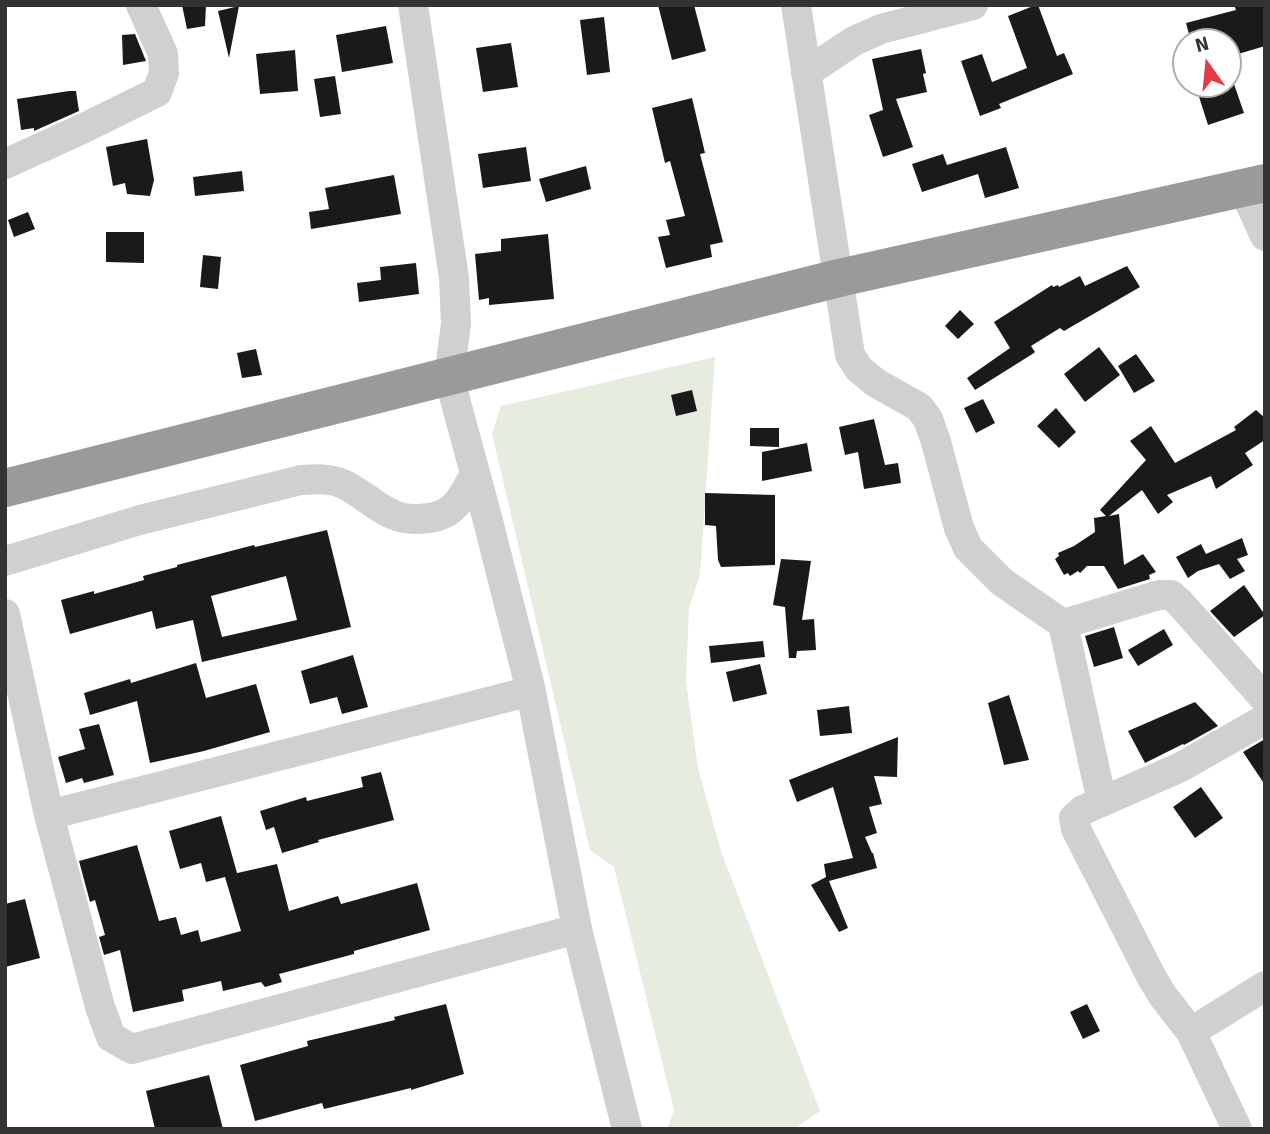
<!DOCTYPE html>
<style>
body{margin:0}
#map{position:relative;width:1270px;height:1134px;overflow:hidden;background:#fff;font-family:Signika,sans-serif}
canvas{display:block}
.frame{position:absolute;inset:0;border:7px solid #333;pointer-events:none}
.north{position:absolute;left:1172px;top:28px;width:70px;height:70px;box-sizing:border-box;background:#fff;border:2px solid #adadad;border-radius:50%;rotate:345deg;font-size:19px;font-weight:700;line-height:28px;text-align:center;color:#333}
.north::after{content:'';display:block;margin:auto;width:24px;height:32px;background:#e63946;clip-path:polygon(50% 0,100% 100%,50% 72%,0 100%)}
</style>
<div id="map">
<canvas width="1270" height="1134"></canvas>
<div class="frame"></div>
<div class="north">N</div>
</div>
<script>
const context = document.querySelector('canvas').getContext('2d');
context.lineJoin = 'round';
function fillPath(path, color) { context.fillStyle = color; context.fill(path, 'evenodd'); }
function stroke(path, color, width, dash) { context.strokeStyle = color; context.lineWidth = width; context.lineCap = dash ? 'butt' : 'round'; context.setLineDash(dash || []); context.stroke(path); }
const green = new Path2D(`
 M715,357L700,575L689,608L686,682L698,768L721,851L820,1111L794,1129H667L674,1110L614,867L590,850L492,434L501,406Z`);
const building = new Path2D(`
 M182,5H206L205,26L187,29Z
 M658,5H694L706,51L672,60Z
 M1036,5H1038L1057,56L1064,53L1073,74L999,104L1001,108L980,116L961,61L982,54L992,82L1027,68L1008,16Z
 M1234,5H1265V46L1228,57V42H1191L1186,23L1236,10Z
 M239,6L229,58L218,11Z
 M604,17L610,72L587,75L580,20Z
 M386,26L393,63L342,72L336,35Z
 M135,34L146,61L123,65L122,35Z
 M511,43L518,87L483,92L476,48Z
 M921,49L926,73L923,74L927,92L896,99L913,147L883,157L869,115L883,110L872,59Z
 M295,50L298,91L260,94L256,54Z
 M335,76L341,114L320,117L314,79Z
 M1195,84H1234L1244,113L1208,125Z
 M69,91H76L79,111L34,131V128L21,130L17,99Z
 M692,98L705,153L700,154L723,242L710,245L712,257L666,268L658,237L670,235L666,220L685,216L670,161L665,163L652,108Z
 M147,139L154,180L150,196L127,194L125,183L113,186L106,147Z
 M526,147L531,181L483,188L478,154Z
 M1006,147L1019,188L985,198L978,174L922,192L912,164L943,154L947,165Z
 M586,166L591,189L546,202L539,179Z
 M242,171L244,191L195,196L193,177Z
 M394,175L401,214L311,229L309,212L329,209L325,188Z
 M28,212L35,229L14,237L8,220Z
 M106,232H144V263L106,262Z
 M548,234L554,299L489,305V298L479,300L475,254L501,251V239Z
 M203,255L221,257L218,289L200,287Z
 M416,263L419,294L359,302L357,283L381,280L380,267Z
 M1127,266L1140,287L1064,331L1060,328L1031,346L1035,352L1034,353L975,390L967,378L1010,348L994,322L1052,285L1053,287L1058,285L1059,287L1080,276L1085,286Z
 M960,310L974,324L958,339L945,326Z
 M1099,347L1120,375L1085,402L1064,374Z
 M256,349L262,375L242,378L237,353Z
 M1136,354L1155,381L1134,393L1118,366Z
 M692,390L697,411L676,416L671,395Z
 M983,399L995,423L976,433L964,408Z
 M1056,408L1076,432L1059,448L1037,426Z
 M1256,410L1265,418V440L1245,453L1253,465L1216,489L1211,476L1167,495L1173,502L1158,514L1142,490L1109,516L1119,514L1124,565L1143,554L1156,572L1149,575L1150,579L1118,589L1104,566H1087L1080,573L1078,571L1070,576L1068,573L1064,575L1055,559L1059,556L1058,553L1074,546L1095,532L1094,518L1106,516L1100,510L1146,460L1130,441L1151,426L1175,463L1236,430L1234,427Z
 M874,419L885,465L898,463L901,483L864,489L858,452L845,455L839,427Z
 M750,428H779V447L750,446Z
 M807,443L812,471L762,481V452Z
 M705,493L775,495V565L721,567L718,560L716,526L705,525Z
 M327,530L351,627L202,662L193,620L156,629L152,611L70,634L61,600L94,591V594L144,580L143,576L177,567V565L254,545L255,547ZM286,576L297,620L222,637L211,596Z
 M1242,538L1248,555L1237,559L1245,571L1230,579L1219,564L1198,571L1188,578L1176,557L1201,544L1206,554Z
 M781,559L811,561L802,620L814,619L816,650L797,651L796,658H789L785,607L773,605Z
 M1244,585L1265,615L1234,637L1210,611Z
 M1114,627L1123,658L1094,667L1085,636Z
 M1164,629L1173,645L1138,666L1128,650Z
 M763,641L765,657L711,663L709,646Z
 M353,655L368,707L342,714L337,697L310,704L301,671Z
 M196,663L206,698L256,684L270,732L204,751L150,763L137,701L90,715L84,693L130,679L131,683Z
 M760,664L767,694L733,702L726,672Z
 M1009,695L1029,760L1004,765L988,703Z
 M1195,702L1218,726L1184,745L1183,744L1145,763L1128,731Z
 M849,706L852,733L820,736L817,710Z
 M99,724L114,775L84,783L82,778L66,783L58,757L85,749L79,729Z
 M898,737L897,777L874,776L882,804L869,807L877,833L865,837L872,853H873L877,868L829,881L848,928L839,932L811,885L826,877L824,864L853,858L833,787L797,802L789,780Z
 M1265,739V785L1243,752Z
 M381,772L394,820L318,840L319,842L282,853L274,827L266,830L260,811L306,797L307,801L363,787L361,777Z
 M1201,787L1223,818L1195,838L1173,807Z
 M221,816L237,873L233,874L277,864L289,911L338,896L341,904L417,883L430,930L354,951V954L279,974L282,982L265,987L261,982L223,991L221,981L182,990L184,1001L133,1012L120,950L104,955L99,937L105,935L95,900L90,902L79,861L137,845L159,921L176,917L181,935L198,930L201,942L241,931L225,877L206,882L201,863L180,869L169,831Z
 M25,899L40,958L5,967V904Z
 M446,1004L464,1074L411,1090V1088L324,1109L322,1103L255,1121L240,1065L308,1046L307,1041L395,1020L394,1017Z
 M1087,1004L1100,1031L1083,1039L1070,1012Z
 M209,1075L223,1129H155L146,1091Z`);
const minor = new Path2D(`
 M413,5L454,278L456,324L449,377L488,521L530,687L577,929L627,1129
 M796,5L850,355L859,369L876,383L919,407L928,419L936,442L959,528L968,548L1002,582L1063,624L1102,802
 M806,73L854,41L881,29L973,5
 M5,164L82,129L157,92L164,73L163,54L141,5
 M1243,188L1265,236
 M5,561L140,520L301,480C315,479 330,478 343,484C361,492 376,508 394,515C407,521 435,520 447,512C460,504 469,486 475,473
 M5,614L49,815L100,1007L111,1037L132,1049L577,929
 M1063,624L1159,595H1171L1179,602L1265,699
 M49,815L531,691
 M1191,1032L1265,986
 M1237,1129L1191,1032L1163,996L1152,978L1076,829L1074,818L1083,810L1181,767L1265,719`);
const highway = new Path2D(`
 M5,488L839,278L1265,183`);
fillPath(green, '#e6ecdf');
fillPath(building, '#1a1a1a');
stroke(minor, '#d0d0d0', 30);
stroke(highway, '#9a9a9a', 38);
</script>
